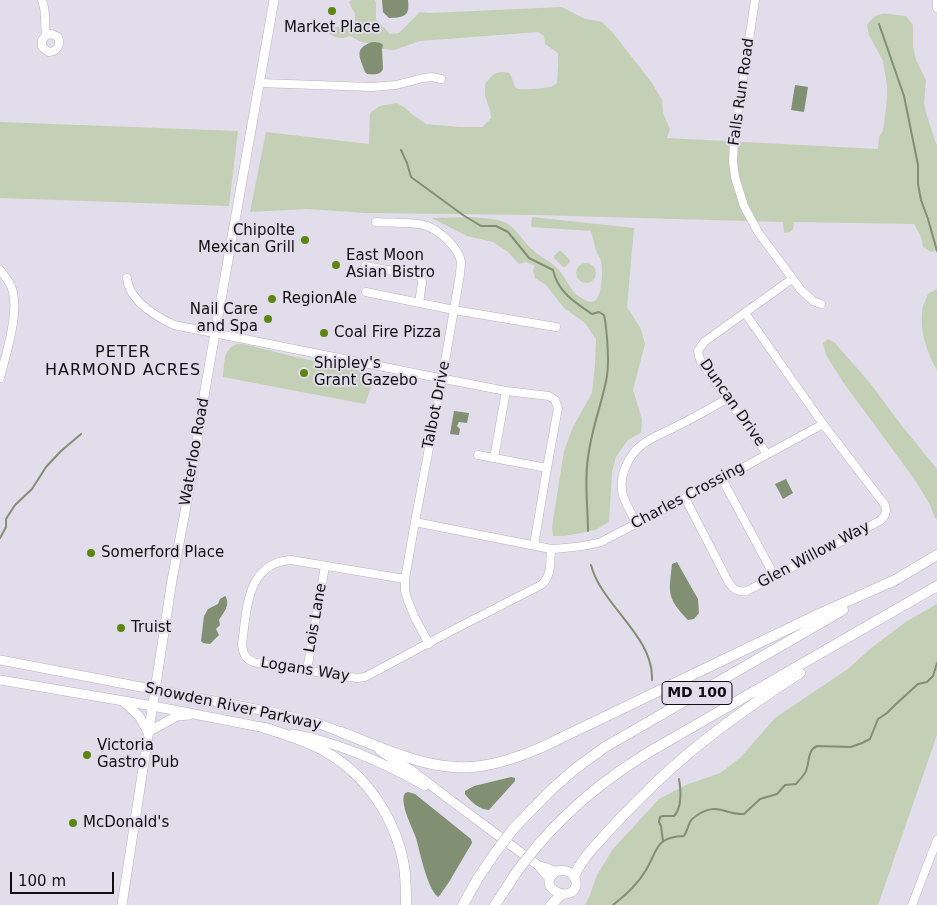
<!DOCTYPE html>
<style>
body{margin:0}
#map{position:relative;width:937px;height:905px;overflow:hidden;background:#e1ddeb;font-family:"DejaVu Sans",sans-serif}
canvas{display:block}
.scale{position:absolute;left:10px;top:872px;width:104px;height:22px;box-sizing:border-box;border:2px solid #100e13;border-top:0;padding-left:6px;font-size:15px;line-height:18px;white-space:nowrap;color:#100e13;-webkit-text-stroke:4px #e1ddeb;paint-order:stroke}
</style>
<div id="map">
<canvas width="937" height="905"></canvas>
<div class="scale">100 m</div>
</div>
<script>
const context = document.querySelector('canvas').getContext('2d');
context.lineJoin = 'round';
function fillPath(path, color) { context.fillStyle = color; context.fill(path, 'evenodd'); }
function stroke(path, color, width, dash) { context.strokeStyle = color; context.lineWidth = width; context.lineCap = dash ? 'butt' : 'round'; context.setLineDash(dash || []); context.stroke(path); }
function write(font, color, halo, rows, align = 'center') {
  context.font = font + ' "DejaVu Sans",sans-serif'; context.lineWidth = 4; context.setLineDash([]); context.textBaseline = 'middle'; context.strokeStyle = halo; context.fillStyle = color; for (const [text, x, y, turn = 0] of rows) {
    context.save(); context.translate(x, y); context.rotate((+turn || 0) * Math.PI / 180); context.textAlign = isNaN(turn) ? turn : align; if (halo) context.strokeText(text, 0, 0); context.fillText(text, 0, 0); context.restore();
  }
}
const green = new Path2D(`
 M351,0H375L376,2V19L390,34L399,33L420,12L429,13L562,7L585,19L593,20L602,22L613,33L652,83L662,100L663,113L670,129L667,138L878,149L879,137L883,131L887,99V85L883,61L869,35L867,25C878,8 889,15 906,16L913,25V47L916,60L926,80L924,103L926,112L935,141L937,145V250L931,252L923,247L921,237L914,224L794,222L793,229L790,232L784,233L783,222L533,215L366,213L307,209L250,212L266,132L369,144L370,113L380,106L397,103L405,108L413,115L426,124L459,127H483L491,118L490,110L485,96V84C493,74 496,70 509,73C512,76 514,86 516,88C521,91 544,88 550,87C554,86 554,85 557,83L558,68V53L545,44L544,36L538,32L420,41L394,50L382,49L372,42C364,45 358,40 350,36C341,40 333,38 326,31L335,27H351L355,23V13L352,9L349,2Z
 M0,122L238,131L229,206L0,198Z
 M474,217C485,219 499,218 508,224C516,229 526,245 535,252C542,258 552,262 559,270C566,278 569,288 577,295C580,297 587,302 591,302C603,303 603,268 601,261C600,257 597,254 596,250C594,244 593,238 591,231L531,227L532,217L634,228L627,307L641,329L645,344L633,390L642,419L641,433L628,440L616,457L612,472L609,522L595,530L565,536H553L552,527L564,451L573,427L592,393L595,364L596,339L585,323L564,308L546,285L535,278L533,270L535,266L526,262L519,264L508,252L493,242L467,236L432,218Z
 M559,251H561L570,260V262L565,267H563L554,258V256Z
 M576 273a10 10 0 1 1 20 0a10 10 0 1 1-20 0Z
 M937,289V370C927,353 920,332 922,313C922,306 926,300 928,294Z
 M828,339L834,342L870,383L902,426L937,469V519L935,518L929,503L915,480L843,382L826,355L823,343Z
 M237,344H244L295,357L381,375L372,385L365,404L223,377C225,363 222,350 237,344Z
 M937,604V735L878,905H585L590,895L597,875L613,849L659,799L686,785L720,773L740,758L775,718L848,669L871,648L907,621Z`);
const water = new Path2D(`
 M382,0H408C410,17 404,17 389,18L383,12Z
 M372,42C377,42 380,42 383,45L382,49L383,69C380,76 373,74 367,74L365,72C360,57 353,49 372,42Z
 M795,85L808,87L804,112L791,110Z
 M454,411L469,413L467,423L459,422L457,426L460,429L459,435L450,434Z
 M786,479L793,493L783,499L775,484Z
 M677,562L698,599L699,613L694,619L688,620C666,597 669,593 672,564Z
 M225,596L226,597C230,606 224,612 219,620L220,625L216,629L219,635L210,644L203,643L201,641L204,616L208,609L218,604L220,599Z
 M511,777L515,778V781L489,810C480,810 470,801 465,794V791L474,786Z
 M408,792L415,794L466,835L471,839L472,843L449,882L440,895L438,897C427,888 420,852 416,838C412,827 406,816 404,805C403,800 403,797 405,793Z`);
const stream = new Path2D(`
 M879,24L904,96L918,165V184L921,200L928,219L937,251
 M401,150L407,163L411,177L463,215L481,226H496L508,232L529,258L553,270C558,292 574,302 592,314L599,312L604,315C606,323 606,330 607,338C608,351 609,363 607,376C602,404 591,430 588,458C584,482 588,507 588,531
 M0,538L6,527V519L15,505L32,489L46,467L61,451L81,434
 M591,565C601,605 654,636 652,680
 M663,841L661,826L659,822L660,817L663,816H674C682,808 681,790 679,779
 M613,905C626,895 638,884 646,870C658,850 655,837 684,836C687,831 688,826 690,822C692,818 696,816 699,814C718,802 725,815 744,814L760,799L777,794L785,785L796,784C799,780 804,776 806,771C810,761 807,751 817,746L851,747L862,743L870,739L878,719L887,713L896,704L918,684L927,682L933,676L937,663`);
const minor = new Path2D(`
 M42,0C47,13 44,22 46,35L42,40V47L49,52C57,52 61,45 58,37L51,34L46,35
 M755,0L734,140L733,162L735,177L744,206L758,232L801,290L813,301L821,304
 M937,0V8
 M260,83L372,87L396,85L423,78L432,77L441,79
 M376,222C389,223 417,222 427,226C440,231 459,248 461,262C461,266 460,270 460,274L442,379L415,522L405,579V591L408,601L415,618L429,644
 M365,266L421,276L422,283L419,303
 M0,270C4,275 8,280 11,286C21,310 6,353 0,378
 M127,278C129,301 155,316 174,325L434,377L506,391L549,396L555,400L558,408L547,468L534,545
 M366,292L454,310L556,327
 M767,454L701,362L699,356L698,351L704,342L792,279
 M478,455L547,468
 M494,458L506,391
 M722,479L775,577
 M685,498L729,583C734,590 739,593 747,591L854,535L881,520L885,515L886,510L885,505L823,424
 M415,522L551,549C569,548 584,547 601,542L722,479L823,424L745,313
 M636,523C632,514 626,505 623,495C618,477 628,455 643,444C652,437 666,432 677,426C694,418 710,408 727,399
 M405,579L291,560C246,563 247,610 242,644C243,655 246,660 257,663L357,678L365,677L453,630L541,585C552,576 550,562 551,549
 M307,670L325,566
 M912,905L937,840`);
const major = new Path2D(`
 M0,660L271,712L317,723L346,734
 M0,680L153,706L271,729
 M124,702L139,716L148,732
 M148,732L177,716L189,715
 M293,734C340,743 383,762 425,786
 M380,751L414,772L449,799L539,866L550,879
 M539,866C544,867 549,869 554,871C558,871 562,870 566,871C572,872 577,879 576,885C573,905 532,887 557,871
 M122,905L172,580L192,475L205,390L274,0`);
const highway = new Path2D(`
 M890,583L937,555
 M265,728C286,735 308,741 326,752C368,776 396,820 404,866C406,879 406,892 406,905
 M341,732C385,749 432,773 481,766C502,763 521,756 540,748L819,614L895,580
 M514,828L552,789L575,769L605,747L843,610
 M537,846C572,806 604,780 649,752L937,586
 M574,877C582,857 600,841 614,825C643,794 675,763 709,737C738,714 769,693 800,673
 M463,905L478,878L495,853
 M495,905L518,870
 M551,905L560,896`);
const highwayBridge = new Path2D(`
 M495,853L514,828
 M518,870L537,846`);
const markers = [
 [332,11,5,"#5c8612"],
 [305,240,5,"#5c8612"],
 [336,265,5,"#5c8612"],
 [272,299,5,"#5c8612"],
 [268,319,5,"#5c8612"],
 [324,333,5,"#5c8612"],
 [304,373,5,"#5c8612"],
 [91,553,5,"#5c8612"],
 [121,628,5,"#5c8612"],
 [87,755,5,"#5c8612"],
 [73,823,5,"#5c8612"]
];
const shields = [
 [697,693,70]
];
const shieldNames = [
 ["MD 100",697,693]
];
const poiNames = [
 ["Market Place",332,28,"center"],
 ["Chipolte",295,231,"right"],
 ["Mexican Grill",295,248,"right"],
 ["East Moon",346,256],
 ["Asian Bistro",346,273],
 ["RegionAle",282,299],
 ["Nail Care",258,310,"right"],
 ["and Spa",258,327,"right"],
 ["Coal Fire Pizza",334,333],
 ["Shipley's",314,364],
 ["Grant Gazebo",314,381],
 ["Somerford Place",101,553],
 ["Truist",131,628],
 ["Victoria",97,746],
 ["Gastro Pub",97,763],
 ["McDonald's",83,823]
];
const streetNames = [
 ["Falls Run Road",742,92,-82],
 ["Duncan Drive",732,403,55],
 ["Talbot Drive",437,405,-79],
 ["Waterloo Road",195,452,-80],
 ["Charles Crossing",688,496,-28],
 ["Glen Willow Way",814,555,-28],
 ["Lois Lane",316,618,-80],
 ["Logans Way",305,670,9],
 ["Snowden River Parkway",233,707,12]
];
const neighbourhoodNames = [
 ["PETER",123,353],
 ["HARMOND ACRES",123,371]
];
fillPath(green, '#c3d0b5');
fillPath(water, '#818f73');
stroke(stream, '#818f73', 2);
stroke(minor, '#b7b3c0', 9);
stroke(major, '#b7b3c0', 10);
stroke(highway, '#b7b3c0', 11);
stroke(minor, '#fff', 8);
stroke(major, '#fff', 9);
stroke(highway, '#fff', 10);
stroke(highwayBridge, '#b7b3c0', 11, []);
stroke(highwayBridge, '#fff', 10);
for (const [x, y, r, color] of markers) { const dot = new Path2D(); dot.arc(x, y, r, 0, 2 * Math.PI); context.fillStyle = color; context.fill(dot); stroke(dot, '#e1ddeb', 2); }
for (const [x, y, w] of shields) { const box = new Path2D(); box.roundRect(x - w / 2, y - 11.5, w, 23, 4); context.fillStyle = '#e1ddeb'; context.fill(box); stroke(box, '#100e13', 1); }
write('bold 14px', '#100e13', null, shieldNames);
write('15px', '#100e13', '#e1ddeb', poiNames, 'left');
write('15px', '#100e13', '#e1ddeb', streetNames);
context.letterSpacing = '1px';
write('16px', '#100e13', '#e1ddeb', neighbourhoodNames);
context.letterSpacing = '0px';
</script>
